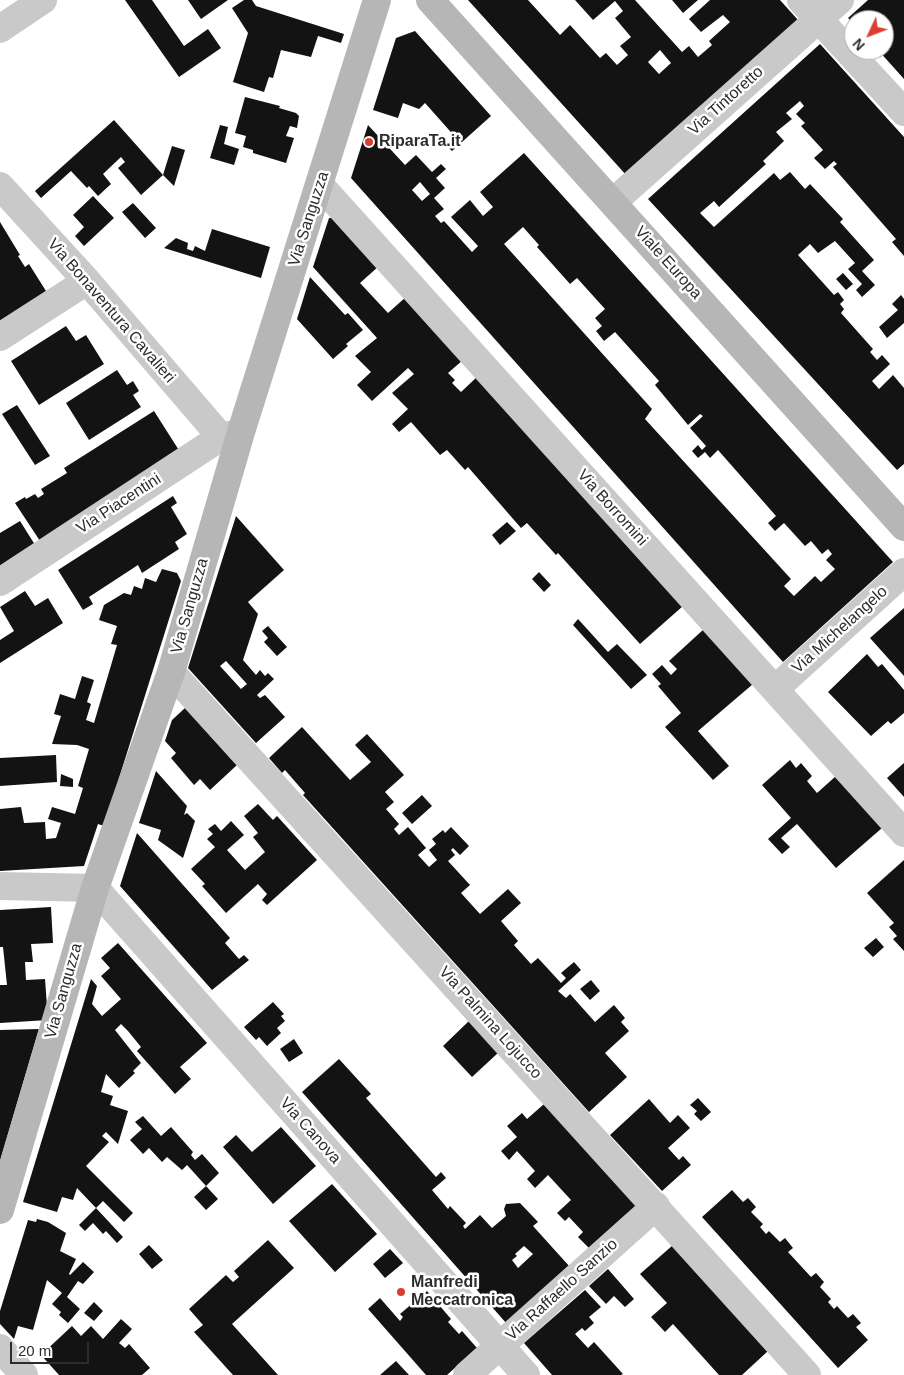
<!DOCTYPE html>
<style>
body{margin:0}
#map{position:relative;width:904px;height:1375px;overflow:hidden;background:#fff;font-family:Helvetica,sans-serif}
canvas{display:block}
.north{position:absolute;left:844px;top:10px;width:50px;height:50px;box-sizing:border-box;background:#fff;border:1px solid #ababab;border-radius:50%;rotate:227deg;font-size:14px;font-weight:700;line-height:20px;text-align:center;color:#2c2c2c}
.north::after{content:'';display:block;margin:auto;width:18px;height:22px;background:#de3e32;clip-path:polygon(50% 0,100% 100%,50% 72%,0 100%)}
.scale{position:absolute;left:10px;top:1342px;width:79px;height:22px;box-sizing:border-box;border:2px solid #2c2c2c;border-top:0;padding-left:6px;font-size:15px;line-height:18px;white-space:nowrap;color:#2c2c2c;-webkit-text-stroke:4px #fff;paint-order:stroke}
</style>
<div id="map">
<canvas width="904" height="1375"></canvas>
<div class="north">N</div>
<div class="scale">20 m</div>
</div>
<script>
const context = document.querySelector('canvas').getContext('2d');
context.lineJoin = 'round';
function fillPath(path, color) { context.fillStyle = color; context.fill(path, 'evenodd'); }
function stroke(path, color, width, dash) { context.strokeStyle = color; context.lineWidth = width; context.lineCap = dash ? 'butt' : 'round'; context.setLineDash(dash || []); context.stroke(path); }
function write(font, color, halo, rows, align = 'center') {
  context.font = font + ' Helvetica,sans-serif'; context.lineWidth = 5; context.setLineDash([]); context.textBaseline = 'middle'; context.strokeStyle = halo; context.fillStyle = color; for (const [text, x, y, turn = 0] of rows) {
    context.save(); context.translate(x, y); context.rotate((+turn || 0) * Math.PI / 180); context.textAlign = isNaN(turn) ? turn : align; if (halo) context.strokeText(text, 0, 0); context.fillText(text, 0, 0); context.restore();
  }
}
const building = new Path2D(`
 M125,0H152L184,46L208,29L221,48L179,77Z
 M188,0H228L201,19Z
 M244,0H252L256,6L344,34L341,43L318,36L311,57L281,50L273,78L269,77L264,92L233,82L248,33L232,8Z
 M468,0H528L560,35L570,25L600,58L606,53L617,65L628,55L620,46L631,37L615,18L623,11L615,1L593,20L575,0H635L682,52L689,46L698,57L712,45L709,41L730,22L723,15L701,32L689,19L710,0H780L798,20L627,176ZM660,50L671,63L659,74L648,62Z
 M672,0H698L683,13Z
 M868,0H904V79L878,50H884V20H854V24L848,18Z
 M415,31L491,116L452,151L448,147L457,139L425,103L419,109L403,103L398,118L373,110L396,38Z
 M820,44L904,137V256L892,242L896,239L833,167L837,164L834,161L825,169L814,158L823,150L801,126L805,123L796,114L804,106L800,101L786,113L792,119L776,132L784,141L763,161L766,164L719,207L714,201L700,213L714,227L774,173L780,180L790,172L805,189L810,184L843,219L840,222L874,260L862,271L875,285L862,297L856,290L862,284L848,269L855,263L835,241L818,253L810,244L798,255L834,295L838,292L844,300L840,304L844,309L841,313L873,349L870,352L877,360L882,355L890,364L872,381L879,389L893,375L904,388V464L897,470L648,199Z
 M245,97L280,106L279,108L296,113L299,116L297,128L290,126L286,136L294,138L286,163L253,153V150L243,147L246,136L235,133Z
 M114,120L163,175L172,146L185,150L174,186L163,175L141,195L118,168L125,162L121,157L103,174L111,184L98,196L89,186L87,188L71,171L41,198L35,191Z
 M220,125L228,127L224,144L239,149L234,165L210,158Z
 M368,125L405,165L416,155L432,172L441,164L446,169L436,178L445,188L434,198L444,209L435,216L441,223L444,221L472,252L478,246L451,217L470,200L483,216L493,207L480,192L524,153L893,562L783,662L351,178ZM420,182L430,194L422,201L412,190ZM523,227L539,245L537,247L570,284L577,278L605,309L595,318L602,326L596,331L604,341L615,332L659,381L655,385L688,425L700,414L703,416L690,428L706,446L702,450L698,445L692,451L698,458L705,452L710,458L718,450L776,516L768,523L775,531L784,523L805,546L811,541L822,554L828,549L832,554L826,560L835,569L821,582L815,576L794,596L784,586L791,579L645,419L652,409L504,244Z
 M93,196L114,218L84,246L75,236L84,227L73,215Z
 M133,203L156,228L145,238L122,212Z
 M329,218H336L379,266L360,283L388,313L407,296L463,360L448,373L455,380L452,383L461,392L478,376L683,606L640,644L558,553L556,555L527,523L521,528L468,467L465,470L447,450L440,455L411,422L399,432L392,424L408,409L392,393L414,374L408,368L372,401L357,385L371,372L355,356L377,338L313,267Z
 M0,222L20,255L18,256L25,267L29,264L51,299L0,331Z
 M212,229L270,247L261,278L164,248L176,238L188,243L187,249L193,251L195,246L205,251Z
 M843,273L853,284L846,290L836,279Z
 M310,277L345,315L348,313L363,330L346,344L348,346L333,359L297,319Z
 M901,295L904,299V323L887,338L879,327L898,310L892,304Z
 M66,326L76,341L86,335L104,364L39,405L11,361Z
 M117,370L127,385L133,381L139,391L133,395L141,407L89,440L66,403Z
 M17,405L50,456L35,465L2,414Z
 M154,411L182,455L42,544L15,503L25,497L26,499L35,494L38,498L44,494L41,489L67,473L64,468Z
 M173,496L177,503L171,507L187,534L175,542L179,549L142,573L138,565L89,597L93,604L83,610L58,570Z
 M236,516L284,570L248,602L258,614L243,660L256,675L260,670L265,676L268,673L274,679L257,695L260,698L265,695L285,717L256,743L188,668ZM226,661L247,684L241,689L220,666Z
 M20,521L37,548L0,571V533Z
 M507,522L516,531L500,545L492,535Z
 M162,569L177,573L181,581L104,826L98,824L84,866L0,871V809L21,807L24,823L45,822L46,839L56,838L61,823L48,819L52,807L75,814L83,788L78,786L89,749L77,745L52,744L61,716L54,714L60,694L75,699L82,676L94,680L87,702L91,704L86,720L94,723L117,645L111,644L117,626L99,620L104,605L124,593L131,595L134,586L142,589L145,578L156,582Z
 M539,572L551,585L544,592L532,579Z
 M25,591L35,606L48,598L63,623L0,663V640L14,631L0,607Z
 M904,608V676L870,638Z
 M578,619L608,652L617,644L647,675L631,689L573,625Z
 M268,626L287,647L277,656L264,642L268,638L262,631Z
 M704,629L753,684L698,731L729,766L713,780L665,727L681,713L658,686L661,684L652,674L662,665L671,675L677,669L669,661Z
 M867,654L878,667L882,664L904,690V713L891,724L888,721L871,736L828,692Z
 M185,708L237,765L210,790L200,779L194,785L171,758L176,753L165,741L172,720Z
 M302,727L350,780L371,762L355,745L367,734L404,775L385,792L394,802L386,809L399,824L394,829L399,835L408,827L426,848L418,855L429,867L437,860L429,850L436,844L432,839L443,830L445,833L451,827L469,846L460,855L453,848L451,850L455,855L448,861L470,885L461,893L480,914L508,889L521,903L501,921L518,941L514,945L531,964L538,958L561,983L566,978L561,973L574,962L581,970L558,991L566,998L570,994L595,1022L614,1005L625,1018L621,1022L629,1031L605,1053L627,1077L589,1112L303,795L305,793L285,770L282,773L269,758Z
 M56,755L57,782L0,786V758Z
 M790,760L796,768L801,763L812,776L807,781L817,793L836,776L882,828L836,868L797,824L781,838L790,847L782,854L768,839L791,818L762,785Z
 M904,763V797L887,778Z
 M156,771L187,806L184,815L187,813L195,821L183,858L158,840L161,830L139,823Z
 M61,774L73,779V787L60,786Z
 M422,795L432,806L412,824L402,813Z
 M258,804L273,820L277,816L317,860L267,905L262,900L267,894L258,884L226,913L202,886L205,884L191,869L215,847L207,839L213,834L208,829L215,824L221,831L231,821L244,835L227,850L245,870L265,852L253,837L258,833L244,816Z
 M137,833L230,938L225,943L239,959L244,955L249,960L212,990L120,886Z
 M904,860V951L893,939L897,936L889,927L894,923L867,893Z
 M51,907L53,943L31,944L33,962H25L26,980L45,979L48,1020L0,1023V985H7L3,947H0V910Z
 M876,938L884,947L873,957L864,948Z
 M118,943L207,1043L180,1067L191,1079L175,1094L137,1051L141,1047L128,1031L121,1024L115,1030L141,1063L133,1071L135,1073L119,1088L106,1074L101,1092L113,1096L110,1105L128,1111L118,1144L106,1132L102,1136L109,1142L86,1166L133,1213L124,1222L103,1201L96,1208L77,1188L73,1200L62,1197L57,1212L23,1202L91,979L97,986L92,1004L102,1016L121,999L101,976L110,968L101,958Z
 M591,980L600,991L590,1000L580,989Z
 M273,1002L284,1014L281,1016L285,1021L277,1028L281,1033L267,1046L259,1037L256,1040L244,1027Z
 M470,1020L499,1052L472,1077L443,1046Z
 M39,1029L0,1161V1030Z
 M294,1039L303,1053L289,1062L280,1049Z
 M339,1059L371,1094L366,1098L436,1177L441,1172L446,1178L432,1190L448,1209L450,1206L466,1223L463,1226L465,1229L480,1215L492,1228L506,1216L504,1209L506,1204L520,1203L538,1222L533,1226L570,1267L507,1324L302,1092ZM524,1246L533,1254L518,1268L512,1260L517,1256L515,1254Z
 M698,1098L711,1112L701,1121L694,1114L697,1111L690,1105Z
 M649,1099L670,1123L678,1115L690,1128L668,1148L679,1160L683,1156L691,1165L662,1191L610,1135Z
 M544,1104L639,1208L591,1250L578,1237L583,1232L569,1217L565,1221L557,1213L571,1200L548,1175L535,1188L527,1179L535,1171L517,1151L509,1160L501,1151L517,1137L507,1126L522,1113L527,1119Z
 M143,1116L161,1136L171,1127L193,1152L191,1155L195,1160L202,1154L219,1173L206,1186L187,1165L182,1170L167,1157L162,1162L149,1148L143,1154L130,1140L142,1129L135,1122Z
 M281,1127L316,1166L273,1204L223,1147L236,1135L252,1152Z
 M332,1184L377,1234L335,1272L289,1221Z
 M206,1186L218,1199L206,1210L194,1197Z
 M732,1190L743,1202L748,1198L756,1207L751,1212L763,1224L760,1227L766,1234L769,1231L780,1242L785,1238L793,1248L788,1252L811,1277L816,1273L824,1282L820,1287L831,1299L828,1302L834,1309L837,1306L848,1318L853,1314L861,1323L856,1327L868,1340L838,1368L702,1217Z
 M96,1208L123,1237L117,1243L106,1231L103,1234L93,1223L85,1231L79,1225Z
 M37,1219L48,1222L66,1233L60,1251L76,1259L69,1274L70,1275L83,1262L94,1272L83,1284L78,1281L67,1297L80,1309L68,1323L59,1315L61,1312L52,1304L62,1293L47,1280L33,1330L18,1326L14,1339L0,1324V1311L28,1220L36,1222Z
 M268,1240L294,1268L232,1324L278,1375H233L194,1332L203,1325L189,1309L226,1275L233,1282L239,1277L234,1271Z
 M149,1245L163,1260L152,1269L139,1254Z
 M673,1245L768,1351L742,1375H719L673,1324L665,1332L651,1317L667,1303L640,1274Z
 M390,1249L403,1263L385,1278L373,1264Z
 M608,1269L634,1299L625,1307L614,1296L606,1304L589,1286Z
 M585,1290L601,1307L589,1317L594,1323L585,1331L582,1328L575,1334L588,1348L594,1342L623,1374L621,1375H552L524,1343Z
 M427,1291L451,1319L448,1322L459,1334L462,1331L477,1348L447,1375H426L368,1309L380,1298L400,1321L403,1317L400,1314Z
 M94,1302L103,1311L94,1321L84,1313Z
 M121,1319L132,1329L119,1343L125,1348L129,1344L150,1368L142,1375H59L41,1355L72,1326L81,1336L91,1326L103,1339Z
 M396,1361L409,1375H380Z`);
const street = new Path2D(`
 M801,0L904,112
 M0,29L43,0
 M320,185L904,833
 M0,186L87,281L221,437
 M613,202L840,0
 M0,337L87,281
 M0,582L221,437L239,433
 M171,672L807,1375
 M775,689L904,572
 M0,886L95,888L526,1375
 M0,1348L24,1375
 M467,1375L656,1206`);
const secondary = new Path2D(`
 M430,0L904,527
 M0,1210L95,888L171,672L241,432L377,0`);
const markers = [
 [369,142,5,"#de3e32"],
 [401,1292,5,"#de3e32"]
];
const streetNames = [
 ["Via Tintoretto",726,101,-42],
 ["Via Sanguzza",309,219,-72],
 ["Viale Europa",668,263,48],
 ["Via Bonaventura Cavalieri",111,311,49],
 ["Via Piacentini",119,504,-33],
 ["Via Borromini",612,508,48],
 ["Via Sanguzza",190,606,-74],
 ["Via Michelangelo",840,630,-42],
 ["Via Sanguzza",64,991,-74],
 ["Via Palmina Lojucco",490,1023,48],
 ["Via Canova",310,1131,48],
 ["Via Raffaello Sanzio",562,1290,-42]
];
const poiNames = [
 ["RiparaTa.it",379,142],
 ["Manfredi",411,1283],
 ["Meccatronica",411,1301]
];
fillPath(building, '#131313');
stroke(street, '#c9c9c9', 28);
stroke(secondary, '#b6b6b6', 28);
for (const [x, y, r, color] of markers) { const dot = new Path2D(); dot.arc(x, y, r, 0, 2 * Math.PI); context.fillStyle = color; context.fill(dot); stroke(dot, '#fff', 2); }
write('16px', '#2c2c2c', '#fff', streetNames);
write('bold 16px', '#2c2c2c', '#fff', poiNames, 'left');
</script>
